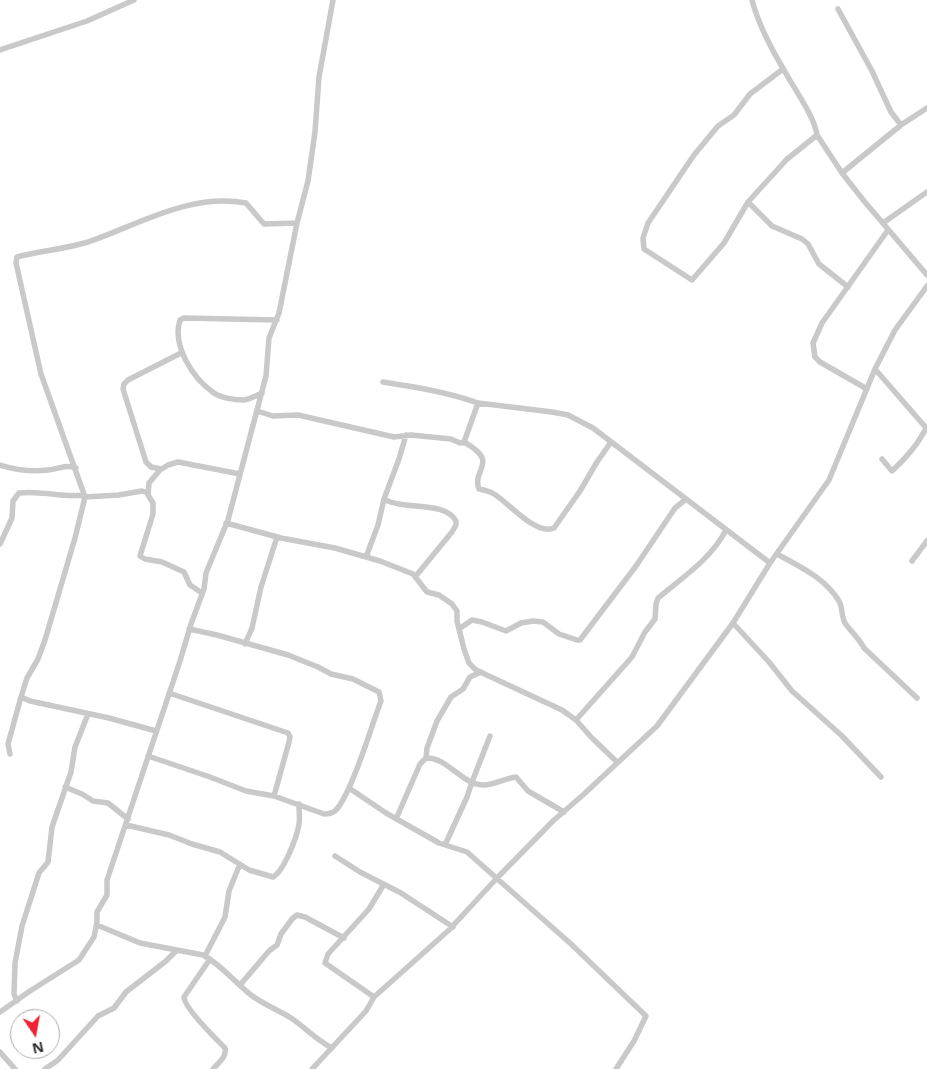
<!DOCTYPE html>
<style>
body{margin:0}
#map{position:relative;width:927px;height:1069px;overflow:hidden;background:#fff;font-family:"Noto Sans",sans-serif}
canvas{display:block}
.north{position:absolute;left:10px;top:1009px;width:50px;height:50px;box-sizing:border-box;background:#fff;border:1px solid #ababab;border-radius:50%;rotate:168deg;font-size:14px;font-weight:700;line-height:20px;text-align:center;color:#2c2c2c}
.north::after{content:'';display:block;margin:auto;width:18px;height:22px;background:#f02233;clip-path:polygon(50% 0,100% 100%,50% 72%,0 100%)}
</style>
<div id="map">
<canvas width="927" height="1069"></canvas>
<div class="north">N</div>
</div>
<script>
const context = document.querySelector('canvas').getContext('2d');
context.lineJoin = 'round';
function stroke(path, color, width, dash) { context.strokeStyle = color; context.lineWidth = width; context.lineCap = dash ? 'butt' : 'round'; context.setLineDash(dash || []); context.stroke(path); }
const minor = new Path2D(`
 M752,0C758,23 772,50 784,70C793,87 815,117 817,135L842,173L864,201L927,275
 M838,9L872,71L891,112L901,125
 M0,50L87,21L134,0
 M783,69L750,94L734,115L718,126L694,155L648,223L643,238L644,249L692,280L724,243L748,202L788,158
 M786,160L817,135
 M842,173L901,125L927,108
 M749,201L748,202L772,226L802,239L808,244L819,264L848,287
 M883,223L927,192
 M875,369L927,429
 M383,382C415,387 447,392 478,403
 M867,389L820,362L815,357L813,343L822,323L888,230
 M262,393C256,396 250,399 244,400C235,400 221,398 214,393C192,378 172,345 180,320L184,318L277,320
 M257,411L273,416L298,415L394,437L411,435L451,439L460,443L464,442L478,403L552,412L568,415L593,428L770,563
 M464,442C501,463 471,469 479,489C484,490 489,491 494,494C509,503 536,536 554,528L580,491L597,462L611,442
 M882,459L892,471C906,458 918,445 926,428
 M0,465C16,470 32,472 48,470C59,469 66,464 76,468
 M161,469L151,467L146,462L123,389L124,384L128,380L181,353
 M85,497L119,495L142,491L148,493
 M384,499C404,511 444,500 456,521V525L452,532L415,577
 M226,523L281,538L335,548L380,561L413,574L427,592L439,595L452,604L457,611V621L464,649L469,663L476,670L562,710L576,720L591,737L617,762
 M0,544L12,518L13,501L19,493C41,490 62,498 84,495
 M777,554C799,566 825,578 839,601C843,608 841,616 845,623C851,632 859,638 864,648L917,698
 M366,557L378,525L384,499L399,459L406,435
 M912,561L927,541
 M202,593L190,585L184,572L162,562L145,559L140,556L153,514V503L148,495L149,483L160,470L168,465L178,462L240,474
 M733,623L769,662L792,691L841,735L881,777
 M189,629L217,635L288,655L318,667L331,674L353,679L379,692L381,701C372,724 351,796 335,811C331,814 328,814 324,814L274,796
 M459,629L472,620L482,622L506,631L521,623L533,621L543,622L559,634L577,640H580L636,566L675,508L686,499
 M245,644L252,628L261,587L277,537
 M576,720L632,657L645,632L655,619L656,604L658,598C683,577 711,559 726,530
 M156,731L109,718L30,701L21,697L27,678L38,659L45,640L75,538L85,497L41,374L16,263L17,257C40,251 65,249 88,242C140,224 189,193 246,203L264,224L297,223
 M10,754L8,744L21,697
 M148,756L210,777L246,791L274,796L289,742L290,737L288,733L169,693
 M426,758L427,748L437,721L451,697L463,689L470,677L481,672
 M65,787L82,794L93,801L108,803L128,819
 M349,788L386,813L439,843L467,852L571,944L646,1016L634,1041L616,1069
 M396,819L420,764L426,758C448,757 462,786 485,785C496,784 506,778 516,777L528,791L564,812
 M126,825L169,835L192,844L220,852L249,870L273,877C284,871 297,837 299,824C300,818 299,811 299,804
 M445,845L467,797L472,782L490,736
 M335,856L360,872L401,893L453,927
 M97,925L140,943L203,955C222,965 234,982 251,995C263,1004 278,1010 291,1018C306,1028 315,1039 332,1048
 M205,956L225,917L229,891L240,864
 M210,959L184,997C184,1008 216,1039 225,1048C227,1057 218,1063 213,1069
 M240,985L269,951L277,945L281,934L292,919L297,915L305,917L344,938
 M374,997L325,963L328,954L369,909L384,884
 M17,1001L14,994L15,963L22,926L39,873L48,862L52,827L71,772L75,747L88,714
 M0,1012L30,991L79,960L94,937L97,922V912L107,895V880L180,661L191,624L204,589L206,573L228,520L266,376L269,338L279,313L297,223L308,181L315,132L319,77L333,0
 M0,1052L15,1069
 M45,1069L58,1060L98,1016L114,1008L126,992L166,961L176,951
 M312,1069L366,1011L374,997L449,930L497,878L553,821L584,794L657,726L733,623L770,563L829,480L875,369L895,330L927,286`);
stroke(minor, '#c9c9c9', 5.5);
</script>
